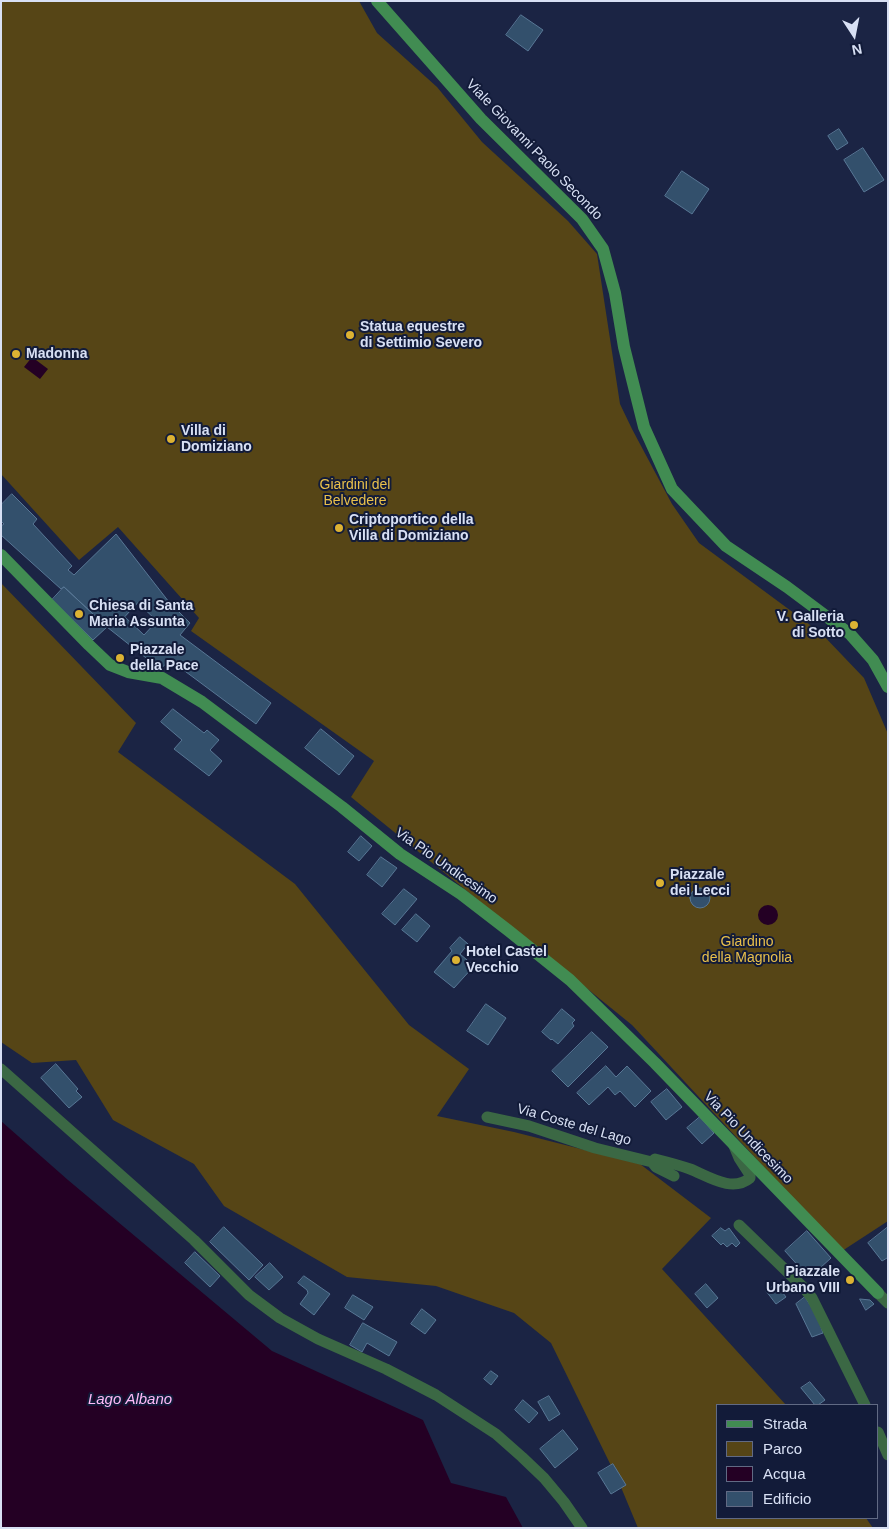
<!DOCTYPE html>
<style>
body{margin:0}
#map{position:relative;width:889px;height:1529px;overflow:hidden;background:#1b2444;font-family:Arial,sans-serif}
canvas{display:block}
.frame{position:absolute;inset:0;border:2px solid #d8e0f4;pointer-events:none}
.legend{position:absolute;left:716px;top:1404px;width:162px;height:115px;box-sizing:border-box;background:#121b39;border:1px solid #616a84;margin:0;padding:6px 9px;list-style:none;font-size:15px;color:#d8e0f4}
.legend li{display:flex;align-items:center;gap:10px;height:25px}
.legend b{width:25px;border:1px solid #616a84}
.north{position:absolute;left:829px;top:10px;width:50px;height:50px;-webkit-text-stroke:4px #121b39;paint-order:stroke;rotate:169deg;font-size:14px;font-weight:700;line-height:20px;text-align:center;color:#d8e0f4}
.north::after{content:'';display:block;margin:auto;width:18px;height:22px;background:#d8e0f4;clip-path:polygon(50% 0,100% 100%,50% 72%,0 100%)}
</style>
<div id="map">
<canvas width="889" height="1529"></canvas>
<div class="frame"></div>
<ul class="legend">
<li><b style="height:6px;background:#418c52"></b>Strada</li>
<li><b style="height:14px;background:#564516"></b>Parco</li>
<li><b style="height:14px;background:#240024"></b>Acqua</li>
<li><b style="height:14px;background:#33506c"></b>Edificio</li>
</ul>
<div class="north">N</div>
</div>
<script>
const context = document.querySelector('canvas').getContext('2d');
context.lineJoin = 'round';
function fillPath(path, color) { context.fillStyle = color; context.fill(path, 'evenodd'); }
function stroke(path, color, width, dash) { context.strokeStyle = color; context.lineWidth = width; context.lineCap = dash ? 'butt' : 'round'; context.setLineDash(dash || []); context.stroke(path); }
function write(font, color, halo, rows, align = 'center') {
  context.font = font + ' Arial,sans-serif'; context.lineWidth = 4; context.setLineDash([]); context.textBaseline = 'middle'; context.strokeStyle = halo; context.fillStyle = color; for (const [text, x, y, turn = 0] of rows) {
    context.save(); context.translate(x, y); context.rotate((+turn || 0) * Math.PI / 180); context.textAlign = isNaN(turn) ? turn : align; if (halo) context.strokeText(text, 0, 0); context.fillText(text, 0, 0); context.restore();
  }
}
const green = new Path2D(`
 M1,1H359L377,33L437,87L482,142L568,221L597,254L620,404L632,429L672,504L699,543L821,633L864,678L888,734V1221L842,1251L632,1025L351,797L374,761L191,631L199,618L118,527L79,560L1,474Z
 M1,583L136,723L118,752L295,884L409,1025L469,1069L437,1116L514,1132L640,1164L711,1218L662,1269L786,1405H718V1518H866L873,1528H638L618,1480L551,1343L514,1313L436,1286L347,1277L224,1206L194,1164L113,1120L76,1060L32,1063L1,1042Z`);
const water = new Path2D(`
 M32,357L48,369L40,379L24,367Z
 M758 915a10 10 0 1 1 20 0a10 10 0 1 1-20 0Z
 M1,1121L68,1180L272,1351L423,1420L451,1483L506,1497L523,1528H1Z`);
const building = new Path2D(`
 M521,15L543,30L528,51L506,35Z
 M839,129L848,143L837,150L828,136Z
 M863,148L884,180L864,192L844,160Z
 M682,171L709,189L692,214L665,196Z
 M12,494L37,519L33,524L72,566L68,570L74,575L116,534L169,602L190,623L180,635L271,703L256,724L174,663L171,667L167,663L160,669L107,627L64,587L61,589L1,535V526L4,524L1,521V505ZM138,603L157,621L144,635L125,617Z
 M64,587L107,627L93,640L52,600Z
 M173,709L204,733L207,730L219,740L210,750L222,761L209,776L174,749L182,740L161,722Z
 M321,729L354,756L339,775L305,748Z
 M361,836L372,846L359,861L348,852Z
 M381,857L397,868L382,887L367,875Z
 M690 898a10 10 0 1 1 20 0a10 10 0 1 1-20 0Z
 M404,889L417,899L395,925L382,914Z
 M416,914L430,926L417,942L402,930Z
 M460,937L468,944L460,954L474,966L454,988L434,972L452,951L450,948Z
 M486,1004L506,1018L488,1045L467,1031Z
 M562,1009L575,1020L572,1023L574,1026L558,1044L552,1039L551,1040L542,1032Z
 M592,1032L608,1047L568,1087L552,1071Z
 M56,1064L78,1089L76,1091L82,1097L69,1108L41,1078Z
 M606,1066L616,1077L627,1066L651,1091L635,1107L620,1091L615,1095L608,1087L589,1105L577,1093Z
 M667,1089L682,1107L666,1120L651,1102Z
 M700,1117L714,1133L702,1144L687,1128Z
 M224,1227L263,1265L249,1280L210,1242Z
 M888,1227V1260L887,1258L882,1261L868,1243Z
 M721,1228L725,1231L729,1228L740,1243L736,1247L732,1243L727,1247L723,1243L721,1245L712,1236Z
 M807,1231L831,1258L809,1278L785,1251Z
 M195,1252L220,1276L210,1287L185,1263Z
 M270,1263L283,1277L269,1290L255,1277Z
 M304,1276L330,1294L314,1315L300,1304L308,1293L307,1290L298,1283Z
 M706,1284L718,1298L707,1308L695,1294Z
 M776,1284L786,1297L776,1304L766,1291Z
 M353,1295L373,1307L364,1320L345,1308Z
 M805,1297L818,1317L823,1333L812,1337L796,1304Z
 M860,1299L870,1300L874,1304L866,1310Z
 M422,1309L436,1320L425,1334L411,1324Z
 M363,1323L397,1342L389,1356L367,1343L362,1352L350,1345Z
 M491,1371L498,1376L491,1385L484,1379Z
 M810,1382L825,1400L818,1405H815L801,1388Z
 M549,1396L560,1414L549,1421L538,1402Z
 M523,1400L538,1413L529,1423L515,1410Z
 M563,1430L578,1449L555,1468L540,1449Z
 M613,1464L626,1485L611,1494L598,1473Z`);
const street = new Path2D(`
 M1,1069L194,1240L249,1295L280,1318L318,1339L386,1369L436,1395L496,1434L522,1457L544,1478L564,1502L582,1528
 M487,1117L529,1126L595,1148L652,1162
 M674,1176L656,1167L652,1162L655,1159C667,1162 679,1165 690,1169C708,1176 732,1193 750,1178V1175L739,1158L734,1146
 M739,1225L804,1288L812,1298L865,1405
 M878,1293L888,1303
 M878,1432L888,1455`);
const secondary = new Path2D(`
 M377,1L481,119L582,219L603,249L615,293L624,347L644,427L672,489L726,546L787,587L850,634L873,660L888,687
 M1,555L89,645L110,665L128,672L162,678L202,702L342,807L400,854L461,894L509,931L570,980L655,1063L878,1293`);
const markers = [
 [350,335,5,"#dcb233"],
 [16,354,5,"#dcb233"],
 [171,439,5,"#dcb233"],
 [339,528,5,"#dcb233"],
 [79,614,5,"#dcb233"],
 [854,625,5,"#dcb233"],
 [120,658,5,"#dcb233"],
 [660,883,5,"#dcb233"],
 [456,960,5,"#dcb233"],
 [850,1280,5,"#dcb233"]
];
const streetNames = [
 ["Viale Giovanni Paolo Secondo",534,150,46],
 ["Via Pio Undicesimo",446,866,35],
 ["Via Coste del Lago",574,1125,16],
 ["Via Pio Undicesimo",748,1138,46]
];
const poiNames = [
 ["Statua equestre",360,327],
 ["di Settimio Severo",360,343],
 ["Madonna",26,354],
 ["Villa di",181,431],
 ["Domiziano",181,447],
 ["Criptoportico della",349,520],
 ["Villa di Domiziano",349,536],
 ["Chiesa di Santa",89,606],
 ["Maria Assunta",89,622],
 ["V. Galleria",844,617,"right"],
 ["di Sotto",844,633,"right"],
 ["Piazzale",130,650],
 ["della Pace",130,666],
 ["Piazzale",670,875],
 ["dei Lecci",670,891],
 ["Hotel Castel",466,952],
 ["Vecchio",466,968],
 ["Piazzale",840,1272,"right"],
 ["Urbano VIII",840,1288,"right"]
];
const parkNames = [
 ["Giardini del",355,485],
 ["Belvedere",355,501],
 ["Giardino",747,942],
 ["della Magnolia",747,958]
];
const waterNames = [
 ["Lago Albano",130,1400]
];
fillPath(green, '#564516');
fillPath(water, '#240024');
fillPath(building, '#33506c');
stroke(building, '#587795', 1);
stroke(street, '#3b6844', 11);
stroke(secondary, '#418c52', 12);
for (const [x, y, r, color] of markers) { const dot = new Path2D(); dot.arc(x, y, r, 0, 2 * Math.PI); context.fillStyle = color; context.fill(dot); stroke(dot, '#121b39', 2); }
write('14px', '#d8e0f4', '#121b39', streetNames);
write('bold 14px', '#d8e0f4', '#121b39', poiNames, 'left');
write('14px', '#e9c04b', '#121b39', parkNames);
write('italic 15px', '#febaf8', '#121b39', waterNames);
</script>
